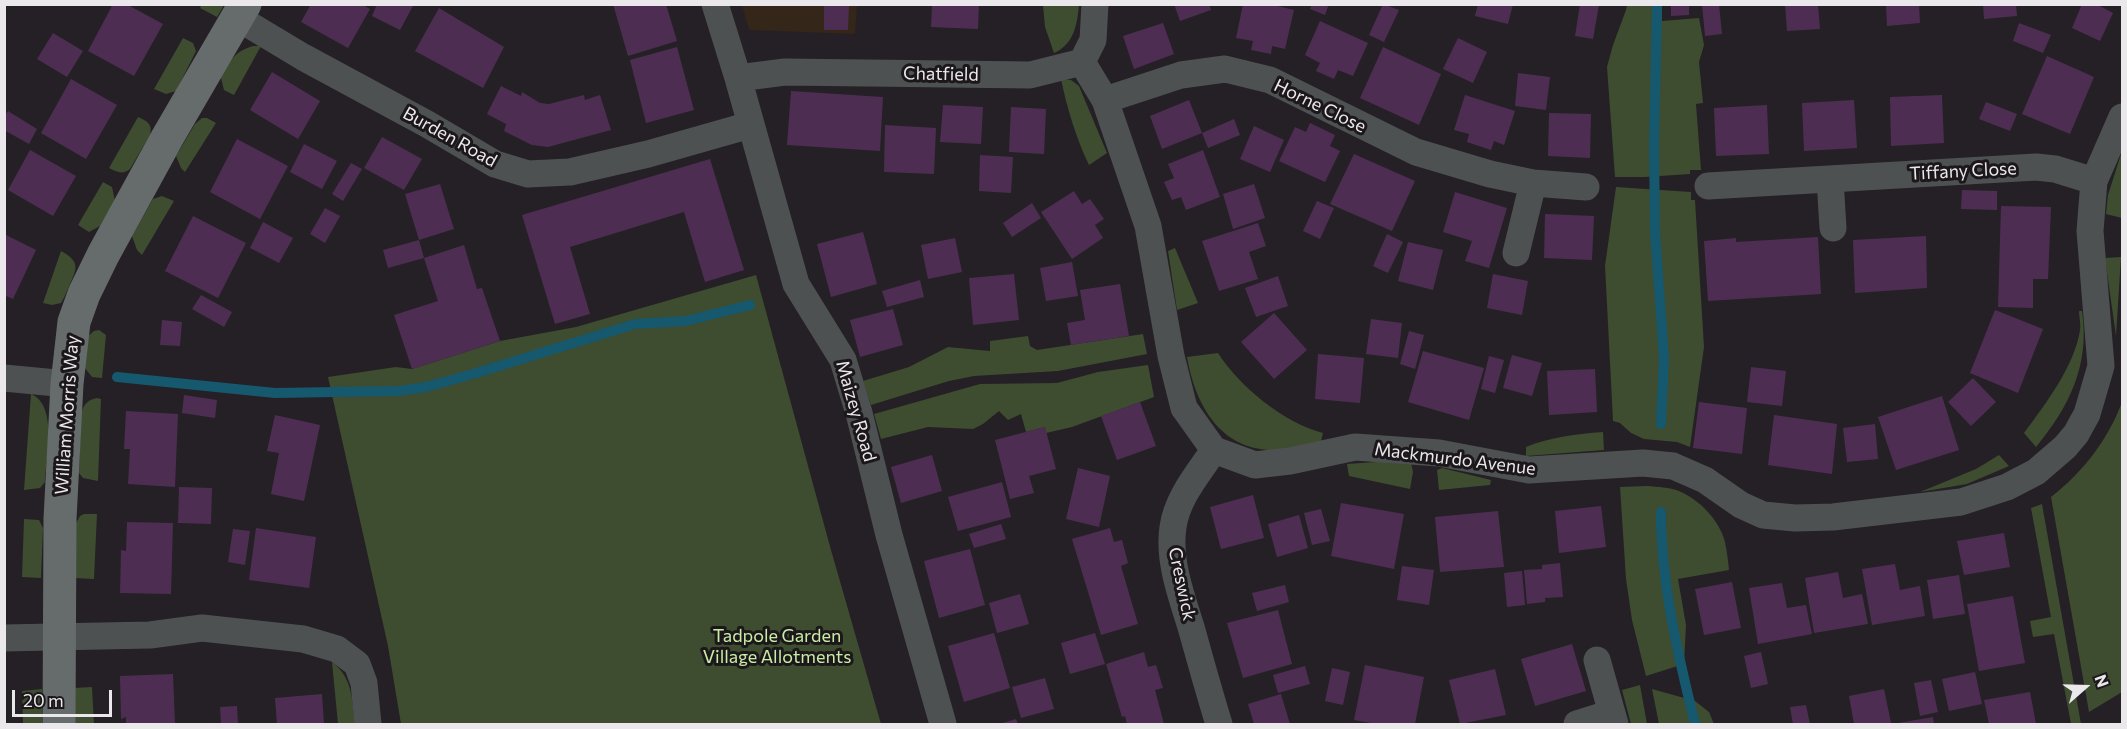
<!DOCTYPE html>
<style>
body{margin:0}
#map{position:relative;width:2127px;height:729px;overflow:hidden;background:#242025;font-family:Commissioner,sans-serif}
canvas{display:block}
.frame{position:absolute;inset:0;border:6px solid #ebe8ec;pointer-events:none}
.north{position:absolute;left:2055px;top:657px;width:60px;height:60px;-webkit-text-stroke:4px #1b171b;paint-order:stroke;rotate:70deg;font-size:16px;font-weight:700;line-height:24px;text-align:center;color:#ebe8ec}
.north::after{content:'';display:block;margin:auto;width:21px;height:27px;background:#ebe8ec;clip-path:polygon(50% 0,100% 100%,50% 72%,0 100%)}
.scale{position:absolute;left:12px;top:690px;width:100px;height:27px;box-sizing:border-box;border:3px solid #ebe8ec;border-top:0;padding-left:8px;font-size:18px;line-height:21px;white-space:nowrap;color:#ebe8ec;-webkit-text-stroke:4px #1b171b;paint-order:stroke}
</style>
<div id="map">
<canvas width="2127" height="729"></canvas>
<div class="frame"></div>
<div class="north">N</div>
<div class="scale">20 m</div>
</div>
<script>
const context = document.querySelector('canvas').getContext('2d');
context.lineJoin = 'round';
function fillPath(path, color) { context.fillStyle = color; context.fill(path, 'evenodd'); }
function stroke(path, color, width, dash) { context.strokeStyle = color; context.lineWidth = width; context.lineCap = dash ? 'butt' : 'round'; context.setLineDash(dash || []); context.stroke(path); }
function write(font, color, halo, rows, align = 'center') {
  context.font = font + ' Commissioner,sans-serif'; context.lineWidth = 6; context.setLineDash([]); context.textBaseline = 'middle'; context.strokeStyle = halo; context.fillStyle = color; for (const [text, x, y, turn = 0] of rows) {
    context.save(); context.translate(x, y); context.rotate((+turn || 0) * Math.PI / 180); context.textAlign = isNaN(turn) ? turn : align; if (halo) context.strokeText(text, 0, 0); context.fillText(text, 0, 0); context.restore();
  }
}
const commercial = new Path2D(`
 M742,5H857L855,34L749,30Z`);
const green = new Path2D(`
 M202,4H224V5L217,17L200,8Z
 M1043,5H1079C1077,25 1074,44 1054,53L1045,27Z
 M1627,5H1662V21L1699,18L1704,45L1699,62L1703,103L1696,104L1701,170H1690V174L1645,177H1615L1607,67L1613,45L1626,10Z
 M183,38L193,43L196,51L176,91L166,94L154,89Z
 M253,46H261L234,95L224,90L221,78C230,62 233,52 253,46Z
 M1061,79L1071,80L1079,86L1107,153L1089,165C1076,138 1067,108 1061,79Z
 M138,117C147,121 153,124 150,135L130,169C123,175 117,172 109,168Z
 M202,118H207L216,123L185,172L181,168L176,156L195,124Z
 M2122,151V218L2106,214L2108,195Z
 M103,182L112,187L115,201L100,226L89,232L78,225Z
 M1616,187L1691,192V200H1695L1704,347L1690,447L1677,442L1644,439L1631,433L1620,423L1613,421L1605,266Z
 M162,196L174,201L142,255L137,250L132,236L153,199Z
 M1175,248L1198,303L1177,310L1168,251Z
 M61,251C79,261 78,267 70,284C67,290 65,297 61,303L52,305L43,303Z
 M2121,257L2116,336L2105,258Z
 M756,275L831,550L881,724H401L388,646L328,377L396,367L412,369L500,341L576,327Z
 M2079,311H2082C2090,364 2070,406 2036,447L2024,433C2045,405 2075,365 2080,330C2081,324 2079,317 2079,311Z
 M99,330L106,335L102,378L92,377L84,367L87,337L94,331Z
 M1143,334L1147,354L1058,371L974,376L949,381L871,405L863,381L909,367L948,347L990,351V341L1028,336L1030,346L1037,350Z
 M1218,353C1239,386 1284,423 1323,433L1321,441C1306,444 1290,450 1275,450C1220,451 1195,404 1187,357Z
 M1148,365L1154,397L1072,427L1046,433L1045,427L1026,432L1021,414L1008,420L999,411L983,424L973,429L928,427L881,439L874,414L980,384L1057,383L1098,372Z
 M31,394C58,405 46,458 45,482L40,488L24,490Z
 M97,398L101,399L98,481L83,478L79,473L81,415C83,406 86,400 97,398Z
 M2122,402V692L2089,712L2051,497C2083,472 2108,440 2122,402Z
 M1603,432L1604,450L1526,456V447C1550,437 1577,434 1603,432Z
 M1999,455L2009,466L1967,484L1920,492L1976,469Z
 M1390,461L1411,463L1413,472L1410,489L1349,476L1347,464Z
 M1442,468L1491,480L1490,485L1439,490L1437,470Z
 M1647,486C1658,487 1669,487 1679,491C1699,499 1720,521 1725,542C1727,551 1728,561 1729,570L1678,579L1686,625L1684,664L1646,676L1632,620L1626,579L1620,487Z
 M2042,504L2081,724H2071L2054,634L2033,637L2030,621L2051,617L2031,508Z
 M84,514H97L94,579L74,578L75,525L80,516Z
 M24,519L39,520L43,528L41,578L22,577Z
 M332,662C353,678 352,700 355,724H338Z
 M1640,685L1647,724H1631L1622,690Z
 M92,687L94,724H74L73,688Z
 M42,689V724H23L22,691Z
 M1652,689L1695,701L1709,712L1714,724H1659Z`);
const stream = new Path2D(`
 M1657,4L1654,144L1655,232L1664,358L1661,424
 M117,377L275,393L399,391L426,387L473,374L635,324L686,321L750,305
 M1661,512C1661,584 1678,655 1695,724`);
const building = new Path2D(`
 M113,4H126L163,24L134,76L88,51Z
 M311,4H361L370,9L348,48L301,22Z
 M377,4H414L400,30L372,16Z
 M613,4H666L677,41L628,56Z
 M824,4H849L848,30H824Z
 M932,4H979L978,29L931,27Z
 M1174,4H1209L1211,10L1180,21Z
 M1243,4H1269L1294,10L1285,49L1272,46L1271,54L1251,50L1253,41L1236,38Z
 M1312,4H1329L1325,15L1310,9Z
 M1383,4L1399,10L1384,42L1369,35Z
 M1478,4H1513L1508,24L1475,16Z
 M1580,4L1599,5L1593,39L1575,36Z
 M1671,4H1689V15L1671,16Z
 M1702,4H1719L1722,34L1705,36Z
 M1785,4H1818L1820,29L1787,31Z
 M1886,4H1919L1920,23L1887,26Z
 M1983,4H2016L2017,16L1984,19Z
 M2082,4H2096L2113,13L2100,41L2072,28Z
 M439,8L504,47L483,88L415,51Z
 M1320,21L1368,43L1353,76L1338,70L1334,79L1316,71L1320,63L1305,55Z
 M1163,23L1174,54L1134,69L1123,36Z
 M2019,23L2051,35L2043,53L2013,41Z
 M53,33L83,51L67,77L37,59Z
 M1458,38L1487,52L1473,83L1443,69Z
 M677,47L694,110L646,123L630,60Z
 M1383,47L1441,74L1419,125L1360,98Z
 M2047,56L2094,77L2070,134L2022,114Z
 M272,72L320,101L298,139L250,110Z
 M1518,73L1550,77L1546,110L1515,106Z
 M71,79L117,105L86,159L41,133Z
 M501,86L521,96L522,92L540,103L549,104L584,95L585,100L600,95L611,130L548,147L532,145L504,131L506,124L487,114Z
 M791,91L883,97L880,151L787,145Z
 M1465,95L1515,111L1504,145L1494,141L1491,150L1467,142L1469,134L1454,130Z
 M1942,95L1944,143L1891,146L1890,97Z
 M1189,100L1202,133L1234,119L1240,135L1208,148L1202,133L1162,149L1150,116Z
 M1854,100L1857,148L1804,151L1802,103Z
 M1986,102L2017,114L2010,131L1979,119Z
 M943,105L983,107L981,144L940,142Z
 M1767,105L1769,154L1716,156L1714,108Z
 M1011,107L1046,109L1044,154L1009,152Z
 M8,111L37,129L29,144L4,130V117Z
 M1549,113L1591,114L1590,158L1548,156Z
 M1310,123L1335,135L1330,146L1340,151L1325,182L1279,161L1295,127L1306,132Z
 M885,125L936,128L934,174L884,172Z
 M1254,126L1284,140L1270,172L1240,159Z
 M382,137L422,159L404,190L364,168Z
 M237,139L288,166L260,219L210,192Z
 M304,144L337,161L322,189L290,172Z
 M30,150L76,176L53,216L8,190Z
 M1203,150L1220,197L1186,210L1181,197L1172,200L1164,182L1174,178L1168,164Z
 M1354,154L1415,181L1392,231L1330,204Z
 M980,155L1013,157L1011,193L979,191Z
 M710,159L744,270L705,282L684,212L570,247L590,314L555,324L522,215Z
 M351,163L362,169L343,201L332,194Z
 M440,184L454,229L419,240L405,194Z
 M1254,184L1265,218L1233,229L1223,194Z
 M1962,190L1997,191V210L1961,209Z
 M1074,191L1082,204L1090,199L1104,219L1095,225L1103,238L1072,259L1041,212Z
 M1455,192L1507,208L1489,268L1465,261L1472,241L1443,232Z
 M1317,201L1334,208L1320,239L1303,231Z
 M1032,203L1041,218L1012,237L1003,223Z
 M2001,206L2051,207L2048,279H2033V308L1998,307Z
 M325,208L340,216L325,243L310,234Z
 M1545,214L1594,216L1592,260L1544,258Z
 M193,216L246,243L218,298L165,271Z
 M263,222L293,238L279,263L250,248Z
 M1258,223L1266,246L1249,252L1258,279L1219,291L1202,241Z
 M863,232L877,284L831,297L817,244Z
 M4,234L36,250L13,299L4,295Z
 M1387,234L1403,242L1388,273L1373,266Z
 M1926,236L1927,288L1855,293L1853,240Z
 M1818,237L1821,294L1708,301L1704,241L1736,238V242Z
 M955,238L962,272L928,279L921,245Z
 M419,240L424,258L388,268L383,250Z
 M1408,242L1443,250L1433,290L1398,281Z
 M464,245L477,289L482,288L500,341L412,369L394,315L438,301L424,258Z
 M1072,262L1078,296L1046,301L1040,268Z
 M1014,274L1019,320L973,325L969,278Z
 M1493,274L1528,281L1522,315L1487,308Z
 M1278,276L1288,306L1256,317L1245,288Z
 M920,280L924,297L887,307L882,291Z
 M1120,284L1129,336L1071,345L1067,323L1085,320L1080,290Z
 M201,295L232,312L224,327L192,309Z
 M893,309L903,345L860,357L850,320Z
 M1995,310L2043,329L2018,393L1970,373Z
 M1274,313L1307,350L1274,379L1241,342Z
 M1371,319L1402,323L1398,358L1366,354Z
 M162,320L182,322L180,346L160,345Z
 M1409,331L1424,335L1415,369L1400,364Z
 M1423,351L1484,368L1469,420L1408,402Z
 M1318,354L1364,358L1360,403L1315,399Z
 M1512,355L1542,363L1532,396L1503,388Z
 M1489,356L1504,360L1495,393L1481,389Z
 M1751,367L1786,371L1782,406L1747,402Z
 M1595,369L1597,412L1549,415L1547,371Z
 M1973,378L1996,402L1971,426L1948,402Z
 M184,395L217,400L215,418L182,413Z
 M1942,396L1959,450L1896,470L1878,417Z
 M1140,402L1156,446L1117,460L1101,416Z
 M1699,402L1747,408L1742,454L1693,448Z
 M126,411L178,414L175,487L128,484L130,449H124Z
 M275,415L320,425L304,501L271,494L279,453L267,451Z
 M1774,415L1837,424L1832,474L1768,465Z
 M1875,424L1878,459L1847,462L1843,428Z
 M1045,427L1056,469L1029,476L1034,493L1010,499L995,440Z
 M932,455L942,491L901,503L891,467Z
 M1078,468L1110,476L1099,527L1066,519Z
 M1002,482L1011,517L958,531L948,497Z
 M179,487L212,488L211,524L178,523Z
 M1253,495L1264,538L1221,549L1210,507Z
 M1341,503L1404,514L1394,569L1331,556Z
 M1601,506L1606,547L1559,553L1555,511Z
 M1321,509L1330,541L1312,545L1304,513Z
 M1498,511L1504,567L1440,572L1435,517Z
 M1299,515L1308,548L1277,557L1268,524Z
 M127,522L173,523L171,594L120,593L121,550L126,551Z
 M1001,524L1006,539L974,548L969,534Z
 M256,528L316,537L309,588L249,580Z
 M1110,528L1114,542L1122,540L1128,563L1121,566L1138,624L1101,635L1072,539Z
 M233,529L250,531L245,565L228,562Z
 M2004,533L2010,567L1964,575L1957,541Z
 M970,549L985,605L939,618L924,561Z
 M1560,563L1563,597L1545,598V602L1527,604L1524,570L1542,569V565Z
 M1895,564L1900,590L1920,586L1925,616L1872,625L1862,569Z
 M1402,566L1434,570L1429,605L1397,600Z
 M1522,571L1525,605L1507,607L1504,573Z
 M1838,572L1843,598L1862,594L1868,624L1814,633L1805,578Z
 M1959,575L1965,614L1933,619L1927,580Z
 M1732,582L1741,628L1704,635L1695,589Z
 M1782,583L1787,608L1806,605L1812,634L1758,644L1749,588Z
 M1285,585L1289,602L1257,611L1252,593Z
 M1020,594L1029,624L997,633L989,603Z
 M2013,596L2025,663L1979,671L1967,604Z
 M1278,610L1292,664L1243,678L1227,623Z
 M994,633L1010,688L964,702L948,646Z
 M1095,633L1105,664L1070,674L1061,643Z
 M1572,644L1586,691L1535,706L1521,659Z
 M1144,652L1148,667L1156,665L1163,688L1155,690L1164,724H1127L1125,716L1122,717L1106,664Z
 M1761,652L1768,684L1751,688L1744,656Z
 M1365,665L1424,677L1415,724H1376L1354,720Z
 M1305,666L1310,684L1278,693L1273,675Z
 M1332,668L1350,672L1343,705L1325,701Z
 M1495,669L1506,715L1460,724L1449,680Z
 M1975,672L1982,704L1949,711L1942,679Z
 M173,674L175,724H126V717L121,719L120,676Z
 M1045,678L1054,709L1021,718L1012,687Z
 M1931,680L1938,712L1920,716L1914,683Z
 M1884,689L1891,723L1854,724L1849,696Z
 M2030,692L2036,724H1989L1984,700Z
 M322,694L324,724H277L275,698Z
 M1281,694L1290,724H1254L1248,704Z
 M1806,705L1810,724H1793L1790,707Z
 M237,706L238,724H221L220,707Z
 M1933,717L1934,724H1898V723Z
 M1016,719L1018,724H999Z`);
const street = new Path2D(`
 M715,4L738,78L796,284L843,360L859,413L889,535L943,724
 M238,18L303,57L427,124L495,164L528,174L570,172L648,154L750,125
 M1082,62L1105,100L1148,226L1171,356L1184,408L1214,450L1255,465L1290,461L1355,447L1439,453L1529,470L1643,463L1673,466L1705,480L1741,505L1763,515L1795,518L1833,517L1961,502L2007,487L2036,472L2065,447L2076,434L2087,414L2101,366L2090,231L2094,181L2122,117
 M738,78L785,72L1030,75L1082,62L1093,40L1095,4
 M1105,100L1181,75L1225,69L1270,80L1416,152L1490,174L1533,183L1586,187
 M1830,179L1833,228
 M1708,186L2036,167L2055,169L2094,181
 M1516,253L1533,183
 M4,378L67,384
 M1214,450C1198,474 1177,498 1173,527C1168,560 1181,595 1191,627C1200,659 1209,692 1219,724
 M4,638L150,635L202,628L303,639L337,649L357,664L364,683L368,724
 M1597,660L1615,724
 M1577,724L1612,713`);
const secondary = new Path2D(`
 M59,724L60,519L67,384L74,322L84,294L103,255L167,138L245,4`);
const streetNames = [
 ["Chatfield",941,74,1],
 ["Horne Close",1320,106,26],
 ["Burden Road",450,137,29],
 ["Tiffany Close",1963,171,-3],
 ["Maizey Road",856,411,74],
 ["William Morris Way",67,415,-86],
 ["Mackmurdo Avenue",1455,459,7],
 ["Creswick",1182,584,78]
];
const parkNames = [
 ["Tadpole Garden",777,636],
 ["Village Allotments",777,657]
];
fillPath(commercial, '#342619');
fillPath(green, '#3e4c30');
stroke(stream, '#16586e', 10);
fillPath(building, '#4d2e52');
stroke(street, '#4e5152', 27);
stroke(secondary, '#666c6c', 33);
write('18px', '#ebe8ec', '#1b171b', streetNames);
write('18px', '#c8eda4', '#1b171b', parkNames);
</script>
